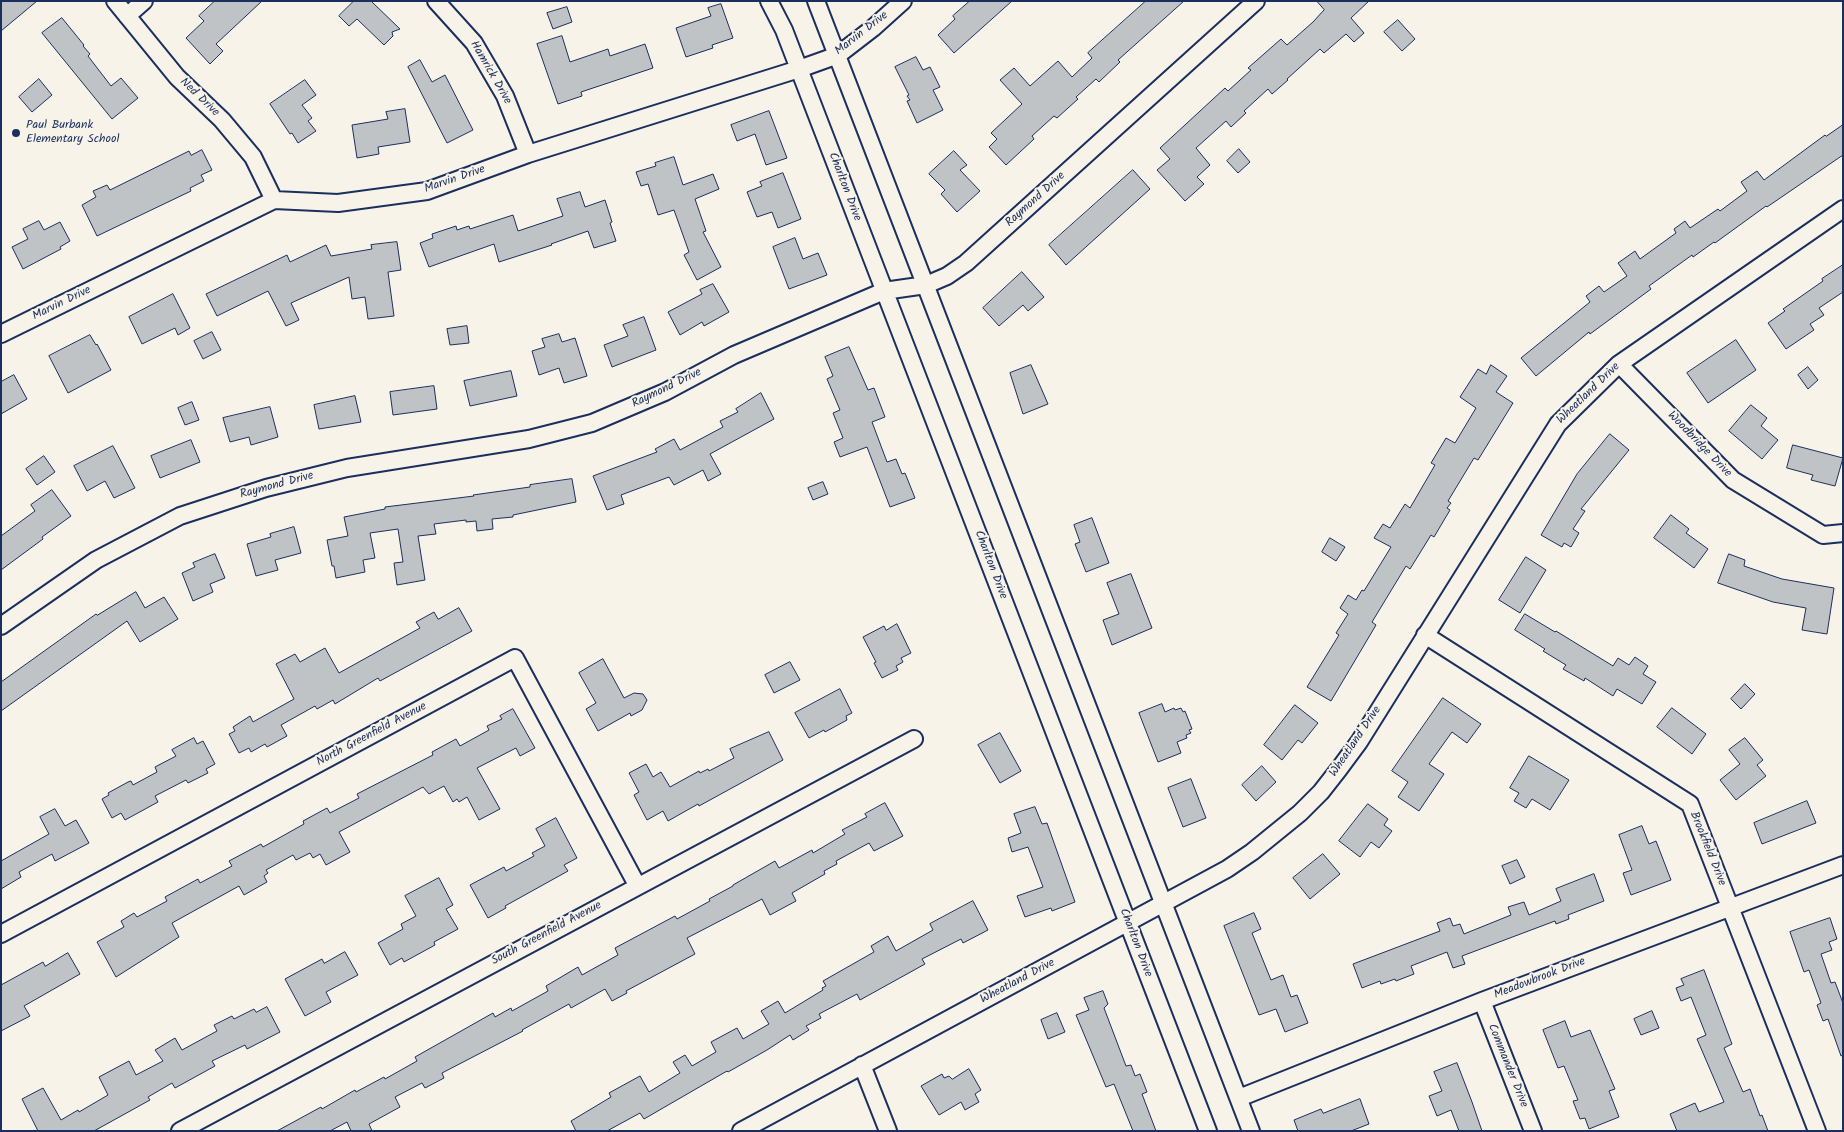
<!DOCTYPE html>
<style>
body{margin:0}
#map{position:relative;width:1844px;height:1132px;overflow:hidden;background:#f7f3e8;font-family:Kalam,sans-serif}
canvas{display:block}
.frame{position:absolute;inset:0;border:2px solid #1b2f5e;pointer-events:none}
</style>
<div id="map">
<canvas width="1844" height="1132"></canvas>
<div class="frame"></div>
</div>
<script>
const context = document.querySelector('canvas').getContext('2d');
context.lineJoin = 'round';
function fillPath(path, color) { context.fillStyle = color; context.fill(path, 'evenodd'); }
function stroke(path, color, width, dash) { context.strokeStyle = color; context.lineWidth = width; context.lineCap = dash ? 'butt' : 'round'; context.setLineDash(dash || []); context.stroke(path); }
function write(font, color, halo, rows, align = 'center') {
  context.font = font + ' Kalam,sans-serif'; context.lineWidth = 4; context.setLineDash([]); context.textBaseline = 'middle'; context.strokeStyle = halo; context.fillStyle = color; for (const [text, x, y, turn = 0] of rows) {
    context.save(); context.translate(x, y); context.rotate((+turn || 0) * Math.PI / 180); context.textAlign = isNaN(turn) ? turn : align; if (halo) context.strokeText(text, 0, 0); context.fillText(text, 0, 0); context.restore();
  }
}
const building = new Path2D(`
 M1,1H37L1,31Z
 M215,1H262L216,44L223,51L210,64L186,38L204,21L199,16Z
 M354,1H371L400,29L392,32L393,36L384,45L357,19L349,26L339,16Z
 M970,1H1012L954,53L938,35L955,19L953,16Z
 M1146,1H1184L1118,60L1120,62L1099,82L1096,79L1076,97L1078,99L1057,118L1054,116L1032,136L1034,139L1006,165L989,147L997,139L991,133L1022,104L1000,80L1014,68L1030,86L1058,61L1072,77L1092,58L1088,53Z
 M1317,1H1369L1351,18L1364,33L1354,42L1346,34L1324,53L1320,49L1287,79L1288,80L1272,94L1268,89L1244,111L1246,113L1231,127L1226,121L1196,148L1210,165L1197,177L1204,184L1185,201L1157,170L1170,159L1160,148L1225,88L1228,91L1251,70L1248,68L1281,39L1287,45L1313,22L1324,10Z
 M721,4L733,38L712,45L713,48L686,57L676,28L711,16L708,8Z
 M567,7L572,22L553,29L547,13Z
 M62,18L84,45L83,46L90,54L88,56L111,86L121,78L138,98L112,119L42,33Z
 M1398,20L1415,39L1402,51L1384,32Z
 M562,36L570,62L608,49L610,56L645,44L653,68L581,92L582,96L558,104L537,44Z
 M916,57L923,70L930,67L940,87L933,90L943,110L917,123L907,101L910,100L907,96L909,95L895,67Z
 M420,60L432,82L445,75L473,130L447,143L408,67Z
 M39,79L52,95L32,112L19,97Z
 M305,80L316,95L302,105L312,118L308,121L316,131L298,143L292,133L290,134L270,104Z
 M405,109L410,142L378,147L379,154L357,158L352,125L388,119L386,112Z
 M769,111L787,158L766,165L755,134L737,141L731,125Z
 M1843,125V155L1767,207L1766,206L1715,243L1714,242L1693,257L1692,255L1649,286L1651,289L1590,334L1589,332L1536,376L1521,358L1590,302L1586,296L1599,286L1604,292L1627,276L1618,263L1635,251L1640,259L1676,233L1674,229L1685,221L1690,228L1718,209L1720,211L1747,191L1741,182L1757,171L1764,180L1825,135L1826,136Z
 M1239,149L1250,162L1238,173L1227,161Z
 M202,150L212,170L201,175L204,181L190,188L191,191L97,236L82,205L96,197L93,191L107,185L110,190L189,151L191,155Z
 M954,151L967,165L960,170L980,191L957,212L941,194L945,190L929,174Z
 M674,157L683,185L713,174L719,189L695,199L706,231L703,232L721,267L697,280L684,255L689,252L674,210L658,215L648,184L641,186L636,172L656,166L655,163Z
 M1133,170L1150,189L1066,265L1049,245Z
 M783,173L801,219L778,228L772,212L757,217L747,192L762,186L760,182Z
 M580,192L585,207L605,200L612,222L610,223L616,241L594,248L588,231L551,244L552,245L499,262L494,244L429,267L420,243L433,238L432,234L456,226L457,230L469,226L470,229L513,215L518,231L563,216L557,199Z
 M39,221L44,230L60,222L70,241L60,247L61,249L23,269L12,247L28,239L23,229Z
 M795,238L803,259L818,253L827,275L789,289L773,247Z
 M397,242L401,270L388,272L394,316L368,319L365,297L352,299L349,277L291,303L299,320L286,326L268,291L217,316L206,294L287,255L290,262L326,245L331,256L372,249L371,245Z
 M1843,265V292L1819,308L1824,315L1810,324L1814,330L1786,349L1768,323L1785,311L1783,309L1823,281L1822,279Z
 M1022,272L1044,297L1028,311L1023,305L999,326L983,308Z
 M713,284L729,312L704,326L702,322L680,335L668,312L702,294L700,290Z
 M173,294L190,328L178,335L175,328L142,344L129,317Z
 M644,317L656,350L612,367L604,345L628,336L623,325Z
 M467,326L469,343L450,345L447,329Z
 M212,332L221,350L203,359L194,341Z
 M559,334L562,342L575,338L587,376L564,383L559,368L539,375L532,351L545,347L542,339Z
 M90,335L96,345L97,344L111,370L68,393L49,356Z
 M1736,340L1756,370L1708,403L1687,373Z
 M849,347L868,390L874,388L885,417L872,422L887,462L896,459L902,474L905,473L915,498L890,507L867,447L840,457L834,442L843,438L833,413L840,410L827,379L833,376L825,357Z
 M1031,365L1048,404L1023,414L1010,373Z
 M1491,365L1507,376L1496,392L1513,403L1478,460L1474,458L1448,501L1451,503L1447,508L1450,510L1434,537L1431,535L1410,569L1406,566L1392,589L1372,622L1376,625L1331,701L1307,687L1339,635L1336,633L1348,614L1340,608L1348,595L1356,600L1362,590L1364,591L1391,547L1374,538L1383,524L1390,528L1405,504L1410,508L1435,465L1431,463L1446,438L1455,443L1476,408L1460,397L1478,369L1486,374Z
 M1808,367L1818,380L1808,389L1798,375Z
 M511,371L517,396L470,406L464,381Z
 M14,375L27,399L1,414V382Z
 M434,386L437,409L393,415L390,392Z
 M761,393L774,419L710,454L721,474L708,481L703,470L674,485L669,477L621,495L624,504L607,510L593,476L657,452L655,449L674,439L680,450L723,427L720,421L738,412L736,409Z
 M355,396L361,422L319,429L314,405Z
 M192,402L199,420L185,425L178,408Z
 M1751,405L1767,418L1761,426L1778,440L1762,459L1729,431Z
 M270,407L278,437L251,445L249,437L230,442L223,418Z
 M1610,434L1629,450L1581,509L1585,511L1573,529L1579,533L1571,547L1564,543L1562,547L1541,535L1577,474Z
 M191,440L200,462L160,478L151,456Z
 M1793,445L1843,458L1835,486L1811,480L1813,475L1787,468Z
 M113,446L135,488L114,498L105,481L87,491L74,466Z
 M44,456L55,472L37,485L26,469Z
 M572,479L576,502L513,515V517L492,519L493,529L477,531L476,521L466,522V520L434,524L436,534L418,536L425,580L397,585L394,563L403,562L398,529L370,533L375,558L363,560L365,572L336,578L334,566H332L327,540L348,536L344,517L385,509V507L474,496L473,495L530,487V485Z
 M823,482L828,494L813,500L808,488Z
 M52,490L71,516L42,537L43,539L1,570V536L35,511L31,505Z
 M1671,515L1689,529L1686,533L1708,549L1694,568L1654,538Z
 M1092,518L1109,563L1086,572L1075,544L1080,542L1074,525Z
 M294,527L301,553L275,560L278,570L256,576L247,544L271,537L270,534Z
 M1330,538L1345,547L1336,561L1322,552Z
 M215,554L225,578L210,584L213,592L193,601L182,573L195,567L193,563Z
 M1729,554L1745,560L1744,566L1782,579L1834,588L1827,634L1802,630L1806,608L1773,602L1718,583Z
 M1526,557L1546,570L1520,613L1499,600Z
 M1131,574L1152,628L1112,645L1103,620L1119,614L1107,583Z
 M136,592L145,608L164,597L178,619L140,642L127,621L1,711V682L96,614L97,615Z
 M459,608L472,631L380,681L378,678L335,704L333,700L317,709L315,706L281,725L287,736L267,747L265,744L251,752L249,748L239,753L229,734L235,731L233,727L250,716L253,722L294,699L276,664L295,654L300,662L325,648L339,673L420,628L416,622L434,612L438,619Z
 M1525,614L1555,632L1556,631L1613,666L1618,658L1629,665L1635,657L1648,666L1643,674L1656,682L1642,704L1617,689L1613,696L1585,678L1584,681L1563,669L1566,665L1543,651L1545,649L1515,630Z
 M897,624L911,653L901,658L903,662L896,666L898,670L882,678L874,663L876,662L863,637L884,626L886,630Z
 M603,659L624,698L634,693L643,694L647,700L642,710L631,716L630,713L598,731L586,709L596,703L579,673Z
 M790,662L800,680L774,693L765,675Z
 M1745,684L1755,694L1741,709L1731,699Z
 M840,689L852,713L846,716L847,720L825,732L824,730L809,738L795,713Z
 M1443,698L1481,724L1467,743L1452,732L1429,764L1444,774L1419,811L1398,797L1408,782L1392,771Z
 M1162,704L1165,712L1174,708L1175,710L1181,708L1183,712L1185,711L1192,729L1189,730L1191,733L1186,735L1187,738L1177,742L1181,753L1158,762L1139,713Z
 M1295,705L1318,723L1302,743L1298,740L1282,760L1264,745Z
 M1672,708L1706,734L1692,754L1657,727Z
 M513,709L535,748L520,756L516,748L477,768L500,809L479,820L467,797L459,802L457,799L453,802L444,786L429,794L423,787L339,832L350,852L326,865L320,854L313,858L310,853L296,860L293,855L266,870L268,873L264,876L267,882L244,895L239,886L172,923L179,937L116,977L97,942L124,927L121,921L134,913L137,917L167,901L165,897L198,879L200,883L232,866L229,861L261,844L263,847L304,824L303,821L327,808L330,813L359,798L357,794L433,755L432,752L456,739L460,746L489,730L487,726L502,719L500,716Z
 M769,732L783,760L699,806L698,804L668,821L663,811L647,820L634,795L639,792L629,773L646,764L653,777L661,772L670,787L699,771L700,773L708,769L709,771L734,758L730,749Z
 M1000,733L1021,771L1000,783L978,745Z
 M194,738L197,744L203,741L215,764L206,769L208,773L188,783L186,780L155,796L158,802L125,820L121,813L112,818L102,799L109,795L108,793L128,782L131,781L133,785L157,772L155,767L176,756L172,750Z
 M1745,738L1763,760L1757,765L1766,776L1736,800L1720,780L1740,764L1729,750Z
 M1529,756L1569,780L1550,810L1532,799L1526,808L1514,801L1519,793L1510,788Z
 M1262,766L1276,782L1256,801L1242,785Z
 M1191,779L1206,818L1183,827L1168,788Z
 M1807,801L1816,823L1762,844L1754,823Z
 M885,803L903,836L874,851L869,843L836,861L837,864L824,871L825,874L792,893L796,901L770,915L762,899L687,938L695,954L626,991L627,993L612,1001L605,989L571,1008L569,1004L522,1030L523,1031L442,1073L444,1078L425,1088L422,1083L395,1097L400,1107L369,1124L372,1131H351L347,1122L330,1131H277L321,1107L322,1109L355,1090L356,1092L384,1077L385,1079L417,1061L415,1057L493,1013L495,1017L511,1008L512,1011L548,991L546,986L578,967L582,975L618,955L615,948L675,916L677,919L710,901L709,899L733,886V885L775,861L779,868L812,850L813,853L845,834L842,830L867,817L865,814Z
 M1368,804L1388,819L1384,825L1392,831L1379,848L1371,842L1360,857L1339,841Z
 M1035,807L1042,824L1047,823L1075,902L1052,911L1051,908L1025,917L1017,896L1043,887L1028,847L1012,852L1008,838L1021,833L1014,814Z
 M55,809L65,826L76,820L89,843L55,861L52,854L19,872L21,877L1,889V861L49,834L40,817Z
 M556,818L577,858L564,865L568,871L505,906L506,908L488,918L470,885L504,867L506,871L534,856L532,853L545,846L536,829Z
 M1642,826L1649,844L1656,841L1671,880L1631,895L1623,873L1632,870L1619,835Z
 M1323,854L1340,874L1310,899L1293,878Z
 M1517,860L1525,877L1510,884L1502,866Z
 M1594,874L1604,901L1568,915L1569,919L1556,924L1555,921L1462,956L1465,964L1453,968L1447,952L1411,966L1414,974L1396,981L1395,979L1381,984L1380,981L1362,988L1353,964L1440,931L1437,923L1450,918L1453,926L1460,924L1464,934L1511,915L1508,907L1524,902L1529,915L1561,901L1556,889Z
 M439,878L453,905L446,909L458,929L434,942L435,945L404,962L402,958L390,965L378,943L403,929L401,924L416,916L405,896Z
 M973,901L988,930L963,943L961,939L922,959L925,964L860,1000L857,994L819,1014L821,1018L806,1026L809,1030L793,1040L790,1035L767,1050L728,1072L727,1071L644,1119L640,1113L607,1131H576L571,1121L611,1097L609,1093L640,1076L649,1092L680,1073L673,1062L685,1055L692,1066L716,1052L711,1042L737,1028L743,1039L769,1024L761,1011L778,1001L785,1013L823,990L822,988L826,986L823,981L874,952L871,946L888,936L896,951L933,930L930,924Z
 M1254,913L1261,929L1252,933L1271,980L1283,975L1291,997L1297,995L1308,1023L1285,1032L1276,1009L1259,1015L1224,926Z
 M1830,918L1837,939L1829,942L1832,950L1821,954L1831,983L1835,982L1843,1003V1055L1841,1056L1828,1019L1823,1021L1817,1005L1821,1003L1809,970L1804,972L1790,932Z
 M345,952L358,975L326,992L331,1002L305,1016L285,979L322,959L324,963Z
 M68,953L80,974L24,1006L30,1016L1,1031V985L43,962L45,966Z
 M1704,970L1732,1044L1724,1048L1743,1092L1750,1089L1760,1116L1762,1115L1768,1131H1677L1670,1114L1695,1103L1699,1112L1724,1102L1697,1039L1706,1035L1691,997L1681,1001L1676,988L1684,985L1681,979Z
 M1103,991L1108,1004L1104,1008L1126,1066L1131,1065L1135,1076L1140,1074L1147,1092L1142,1094L1156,1131H1133L1114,1084L1106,1087L1076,1015L1089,1010L1084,998Z
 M267,1007L280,1032L247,1049L245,1045L212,1061L215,1066L175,1088L172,1083L148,1097L150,1100L94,1131H38L22,1099L43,1088L61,1120L78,1110L79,1112L108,1095L99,1077L129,1061L136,1075L163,1061L155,1050L175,1038L182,1050L217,1031L214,1025L232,1016L234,1019L254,1009L256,1012Z
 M1652,1011L1659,1028L1641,1035L1634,1019Z
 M1057,1013L1065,1032L1048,1039L1041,1020Z
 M1565,1021L1571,1037L1590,1030L1615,1089L1609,1091L1619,1117L1589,1129L1585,1118L1580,1119L1573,1101L1578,1100L1564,1066L1558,1068L1543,1030Z
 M1457,1063L1472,1102L1482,1131H1459L1451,1110L1437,1116L1429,1096L1442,1091L1434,1072Z
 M969,1069L981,1090L975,1094L979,1102L965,1110L961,1102L939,1115L921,1086L942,1074L944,1078L949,1076L952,1079Z
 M1360,1099L1369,1124L1351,1131H1298L1294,1120L1321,1109L1323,1113Z`);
const street = new Path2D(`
 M115,1L177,77L222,120L253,157L274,200
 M436,1L474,43L505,96L528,154
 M769,1L784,30L1208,1131
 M816,1L1251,1131
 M127,16L144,1
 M1,334L274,200L338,203L427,191L528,154L799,69L838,55L873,28L903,1
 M1619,364L1733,480L1823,535L1843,533
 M1,626L96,560L180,516L266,488L347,468L529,439L592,423L665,392L734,355L884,291L926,285L947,276L966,263L1256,1
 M1425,635L1690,804L1817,1131
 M1,934L515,658L637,885
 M1482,1001L1533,1131
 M862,1065L888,1131
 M1239,1098L1482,1001L1843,865
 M180,1131L914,739
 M741,1131L1227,869L1252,852L1300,813L1321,792L1339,769L1359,742L1558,424L1619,364L1843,209`);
const markers = [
 [16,133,5,"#1b2f5e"]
];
const streetNames = [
 ["Marvin Drive",862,34,-38],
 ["Hamrick Drive",490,73,60],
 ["Ned Drive",199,98,44],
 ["Marvin Drive",455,180,-19],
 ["Charlton Drive",844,187,69],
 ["Raymond Drive",1036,200,-42],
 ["Marvin Drive",62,304,-26],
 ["Raymond Drive",667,389,-26],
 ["Wheatland Drive",1589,394,-44],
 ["Woodbridge Drive",1699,445,46],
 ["Raymond Drive",277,486,-15],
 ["Charlton Drive",990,565,69],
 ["North Greenfield Avenue",372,735,-28],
 ["Wheatland Drive",1356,742,-56],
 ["Brookfield Drive",1707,849,68],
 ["South Greenfield Avenue",547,934,-28],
 ["Charlton Drive",1135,943,69],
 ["Meadowbrook Drive",1540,979,-21],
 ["Wheatland Drive",1018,982,-28],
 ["Commander Drive",1507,1066,68]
];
const poiNames = [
 ["Paul Burbank",26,126],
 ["Elementary School",26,140]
];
fillPath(building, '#c0c3c5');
stroke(building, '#1b2f5e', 1);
stroke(street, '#1b2f5e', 20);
stroke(street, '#f7f3e8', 16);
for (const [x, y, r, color] of markers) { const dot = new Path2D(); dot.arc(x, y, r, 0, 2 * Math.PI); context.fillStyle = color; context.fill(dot); stroke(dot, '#f7f3e8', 2); }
write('12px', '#1b2f5e', '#f7f3e8', streetNames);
write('12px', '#1b2f5e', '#f7f3e8', poiNames, 'left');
</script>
